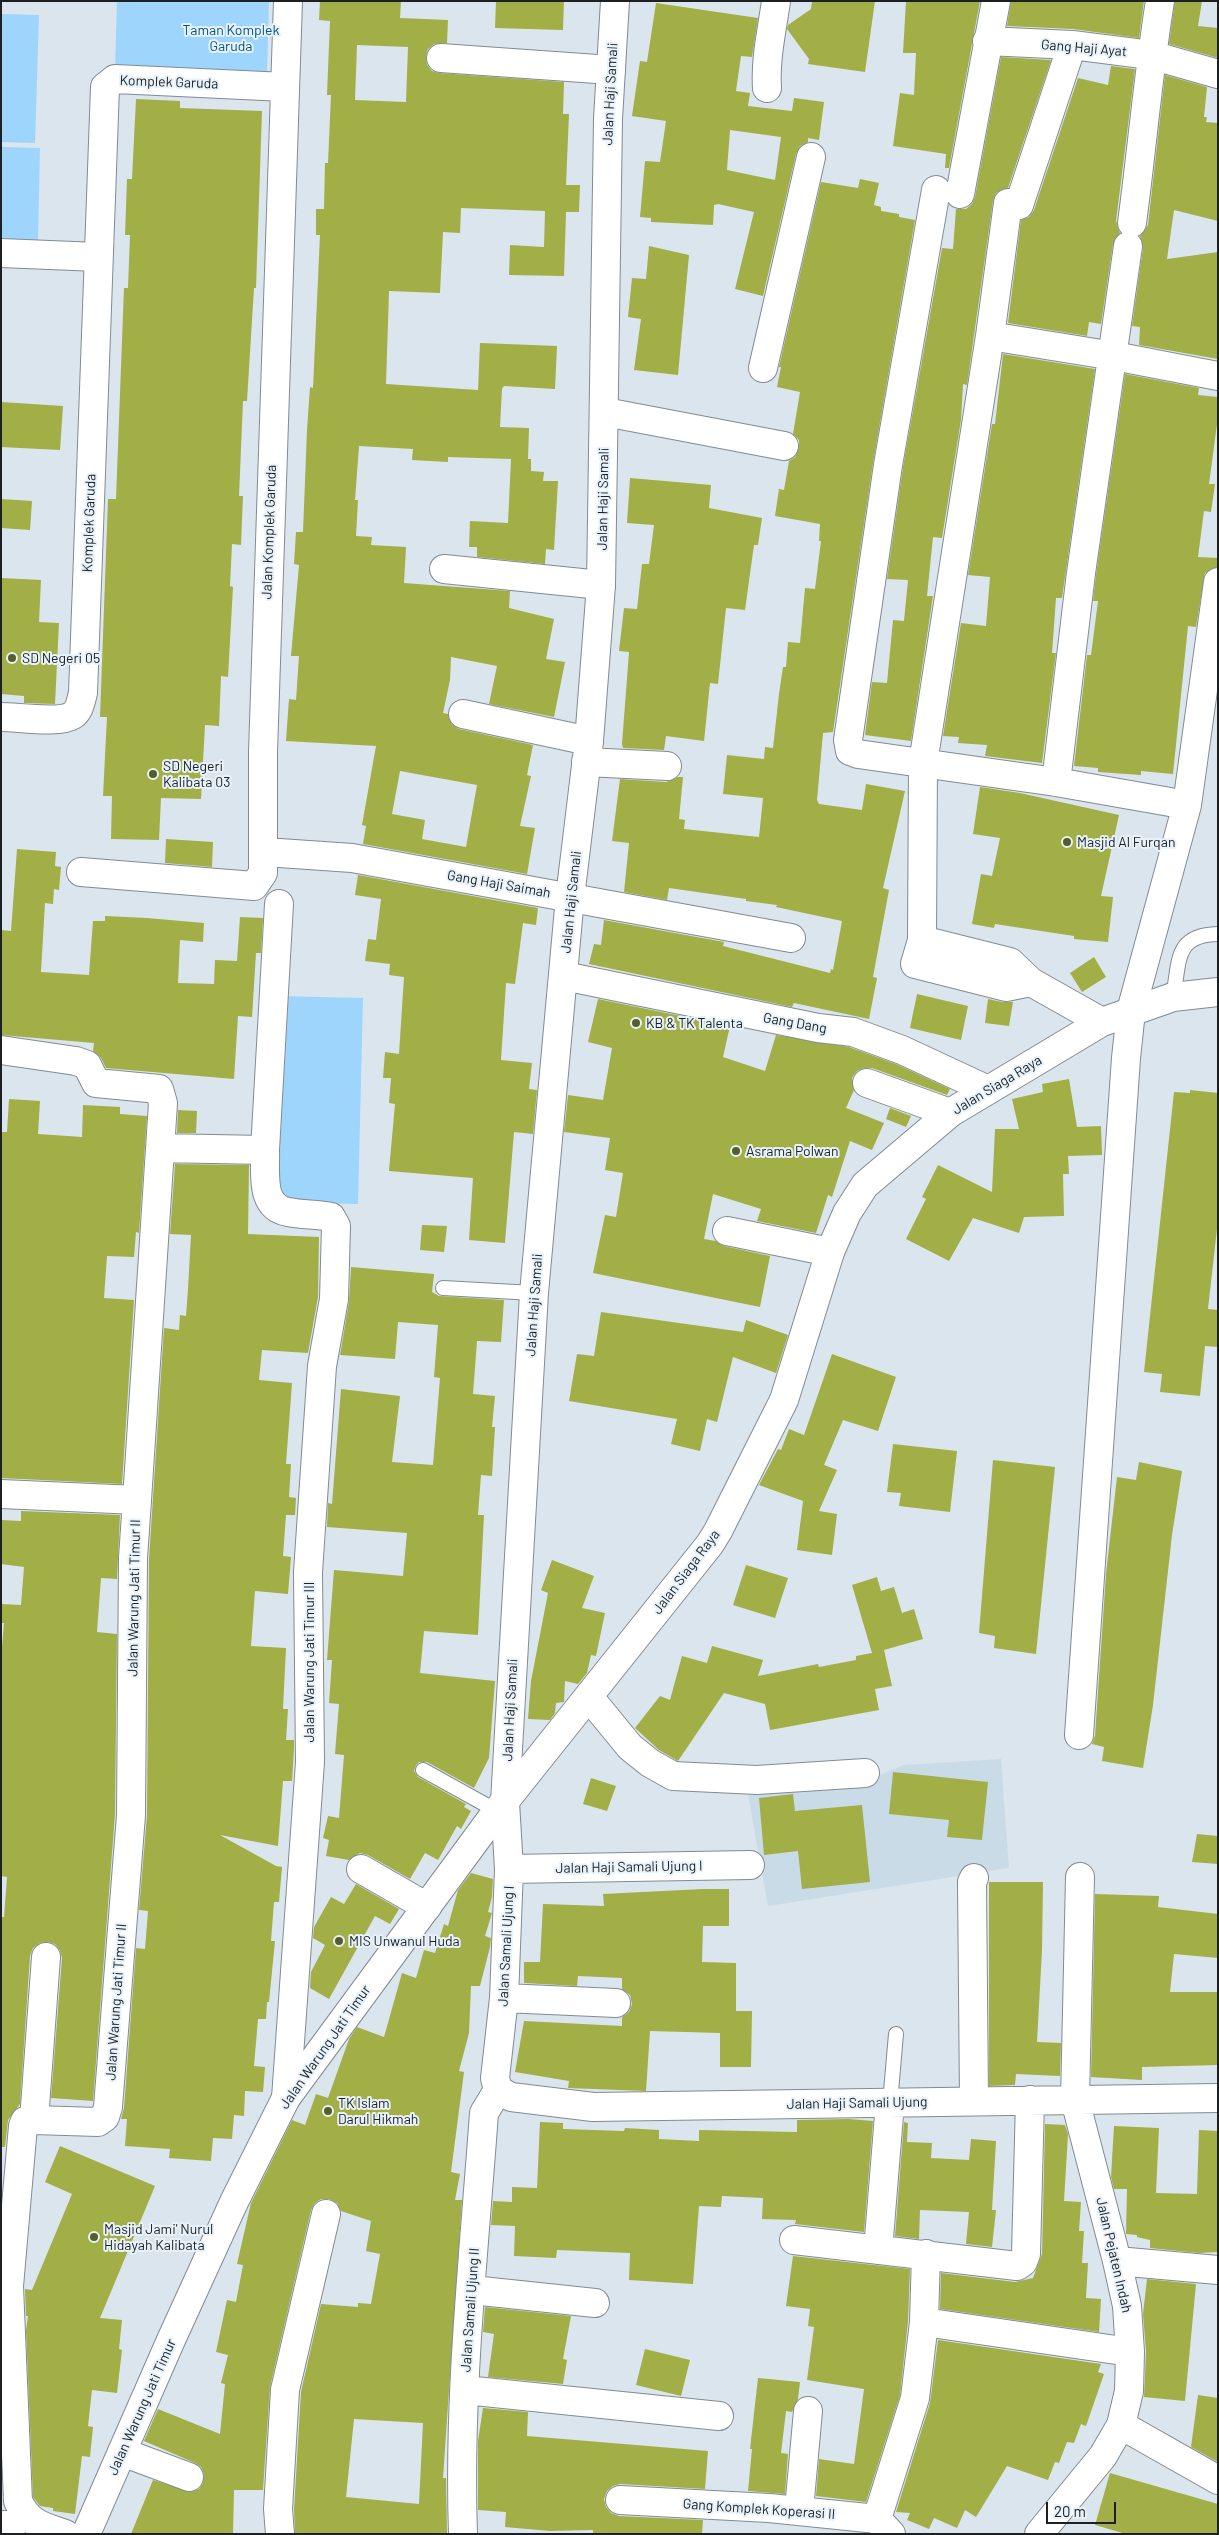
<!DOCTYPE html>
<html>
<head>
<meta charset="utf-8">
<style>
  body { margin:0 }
  #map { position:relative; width:1219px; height:2535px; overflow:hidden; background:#dbe5ed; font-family:Barlow,sans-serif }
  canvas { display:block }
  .frame { position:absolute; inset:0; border:2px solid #1c2023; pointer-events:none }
  .scale { position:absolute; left:1046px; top:2502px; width:70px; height:22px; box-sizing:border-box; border:2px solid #1c2023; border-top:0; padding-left:6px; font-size:15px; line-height:18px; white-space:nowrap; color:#1c2023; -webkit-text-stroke:4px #e8f2fa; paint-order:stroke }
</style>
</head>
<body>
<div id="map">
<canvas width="1219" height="2535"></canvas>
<div class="frame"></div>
<div class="scale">20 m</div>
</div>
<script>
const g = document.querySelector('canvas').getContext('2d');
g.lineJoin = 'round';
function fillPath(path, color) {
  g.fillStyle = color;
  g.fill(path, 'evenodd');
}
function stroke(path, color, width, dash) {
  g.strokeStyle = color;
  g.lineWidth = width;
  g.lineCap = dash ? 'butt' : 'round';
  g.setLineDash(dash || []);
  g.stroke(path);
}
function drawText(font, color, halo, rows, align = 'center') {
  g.font = font + ' Barlow,sans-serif';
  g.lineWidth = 4;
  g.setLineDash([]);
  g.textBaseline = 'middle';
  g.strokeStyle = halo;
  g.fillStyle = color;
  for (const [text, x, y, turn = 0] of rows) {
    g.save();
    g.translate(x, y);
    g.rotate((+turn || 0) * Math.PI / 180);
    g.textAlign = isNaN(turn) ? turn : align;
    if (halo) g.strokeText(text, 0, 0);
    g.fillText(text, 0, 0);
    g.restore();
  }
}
const built = new Path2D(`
  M1001,1759l8,109 -241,38 -21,-117 118,-8 39,-16z`);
const green = new Path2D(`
  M117,1h152l-2,75 -152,-6z
  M1,14l38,1 -4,128 -34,-1z
  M1,147l39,1 -2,93 -37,-1z
  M275,996l88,2 -5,206 -88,-2z`);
const building = new Path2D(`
  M320,1h81l-1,17 48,2 -1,23 -13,1 -6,5 -2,7 1,9 5,6 7,2 125,9 -1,32h6l-3,71h14l-1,27h-13l-2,64 -55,-1 1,-30 34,2 1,-36 -84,-3 -1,25 -17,-1 -3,61 -51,-2 -3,93 92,6 2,-47 77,3 -2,43 -51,-3 -2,3 -2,38 29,1 -1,31h3v12l13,1 -1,9h15l-4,69 -8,-1 -1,15 -68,-7v-10h-8l1,-26 38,2 3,-64 -63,-2v5l-36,-2 1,-11 -54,-3 -4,54h3l-2,36 16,1 -1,8 35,2 -2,36 106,8 -1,17 45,11 -8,40 19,3 -11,55 -65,-13 8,-38 -46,-9 -1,23 -7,33 5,1 4,11 7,4 74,16 -6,30 4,1 -11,50 15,2 -8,46 -164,-30 3,-18 -4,-1 14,-79 -90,-5 3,-42 7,1 3,-44h-8l8,-91 -5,-1 2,-32h7l4,-102 3,-43 3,1 7,-153h-4v-26h8l1,-46h3l3,-68h-4l3,-74 -11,-1zM357,45l51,2 -2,55 -51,-2zM400,771l77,14 -11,62 -44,-8 3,-19 -33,-6z
  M496,1h68l-1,29 -68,-2z
  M812,1h63l-10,71 -57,-8 1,-5 -22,-30 1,-4 23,-16z
  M906,1h74l-31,167h-4l1,-14 -53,-8 7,-53 14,2 2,-42h-13z
  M1011,1h133l-5,37 -66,-9 -66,-3z
  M1175,1h27l-4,25 20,2v30l-49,-14z
  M656,3l102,15 -6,39 -11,-1 -5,35 14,2 -2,13 44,5 2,-13 30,4 -5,38 -11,-2v4l-8,4 -4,8 -33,142 -28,-7 19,-77 -36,-8 -4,1 -1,20 -62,-3v-4l-11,-1 5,-56 15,1 6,-41 -34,-5 8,-55 7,1zM730,130l51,7 -6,43 -48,-10z
  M1001,57l50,3 -43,128 -12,5 -3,8 -26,184 -4,-1 -2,36 -19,118 -9,-1 -6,59h6l-22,145 -46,-6 7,-53 15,1 6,-63 11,1 4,-41 -21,-1 16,-112 39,-219 11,1 3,-40h10l6,-5 3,-7z
  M1111,66l24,3 -19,152 4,12 -7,11 -12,80 -12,-2 -2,14 -79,-13 13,-103 8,-3 5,-7 44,-132 30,7z
  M1165,75l42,12 -3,30h3l-1,5 12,1v98l-44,-11 -7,49 51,-7v107l-79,-14 1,-18 -8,-1 11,-78 -3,-12 8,-11z
  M136,99l44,2v7l82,3 -6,177h-2l-7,113h-4l-4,95h4l-2,49 -9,-1 -2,42 3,1 -5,90 -7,-1 -2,50 -14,-1 -4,74 -40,-1 -2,42 -48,-1 1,-43h-9l4,-79h-7l8,-218h8l8,-211h4l2,-53h-5l2,-56h5z
  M860,179l19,4 -5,22 7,2v4l18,3v3l16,3 -42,243 -40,269 -10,1 -6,67 2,4 43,6 4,-26 39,7 -22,97 6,2 -16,87 4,1 -8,41 -75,-16 -2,4 -203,-43 5,-20 7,1 3,-25 120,22 -1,4 107,27 1,-4 2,1 9,-49 -66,-14 1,-2 -31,-4v-2l-77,-11 -2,12 -43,-8 5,-49 -17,-2 8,-62 46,3 12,-5h5l-4,42 6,1 -1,9 75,8 4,-39 -40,-4 4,-39 37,4 1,-12 8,1 6,-54 4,-27h3l2,-25 12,1 5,-55 10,1 6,-48h-2l1,-17 -45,-8 4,-27 5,1 5,-29 6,-4 4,-9v-8l-6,-6 7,-42 -23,-5 4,-20h-2l42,-185 37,6z
  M649,246l40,9 -11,120 -44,-5 7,-51 -13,-2 4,-39 14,1z
  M1003,354l92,15 -33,229h-6l-4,55h4l-14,110 -57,-7 2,-11 -29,-2 1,-6 -16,-1 18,-113 25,3 4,-49 -22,-2 24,-151h3z
  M1125,374l74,14 -1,7 20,2v20l-9,67h6l-4,28 -7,-1 -6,46 20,1v9l-13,6 -9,54 -8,-1 -15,148 -32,-3v4l-43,-3v-4l-24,-2 13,-111h4l7,-54h-5l3,-26z
  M1,402l62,4 -3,44 -59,-3z
  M630,478l81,7 -2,23 53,10 -4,27h-4l-9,65 -19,-2 -8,76 -8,-1 -6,58 -38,-5 -2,14 -41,-2 -1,-4 7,-92 -10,-1 5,-43 13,1 5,-45h7l5,-39 -27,-2z
  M1,499l31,2 -2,29 -29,-2z
  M1,578l40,2 -2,42 20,1 -4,81 -31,-1v-7l-23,-2z
  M980,787l40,6 99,22 -18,81 12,1 -5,45 -34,-3v-3l-79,-12 -1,4 -22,-4 9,-50 11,2 8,-38 -27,-4z
  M166,839l47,3 -1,25 -47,-4z
  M17,849l39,3 -1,14 6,1 -2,23 -5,-1 -1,15 -8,-1 -4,69 48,3 4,-54h12v-5l42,2 57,5 -1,19 -23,-2 -2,43 36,1 1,-24 22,1 3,-44 23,1 -2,35h-5l-4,64 -14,-1 -4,63 -128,-11 -5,-10 -8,-7 1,-8 -93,-8v-105l10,1z
  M358,875l180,33 -2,17 -13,-2 -8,61 -9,-1 -5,77 31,3 -3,26 8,1 -4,44 -19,-2 -9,111 -36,-3 4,-62 -84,-7 6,-67 -6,-1 2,-25h-8l2,-26 14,2 5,-77 -15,-2 1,-11 -25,-3 3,-22 8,1 5,-41 -26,-4z
  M1094,957l12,20 -24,15 -12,-19z
  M917,994l51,12 -7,34 -51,-12z
  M598,999l132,27 -7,31 42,14 11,-36 73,12 47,17 54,25 -3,6 -75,-27h-8l-7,3 -5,7 2,12 -8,18 38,15 -12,27 -22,-9 -18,56 -4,-2 -12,38 -59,-12 4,-12 -48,-15 -9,45 12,2 8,5 46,10 -10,51 -167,-34 12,-58 11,2 7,-44 -18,-3 5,-32 -46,-6 4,-37 35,5 9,-52 -24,-6z
  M988,999l14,3h11l-4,24 -24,-3z
  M1069,1079l8,48 24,-1 1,29 -34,1 1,18h-6l1,42 -40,1 -5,16 -46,-15 -24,43 -43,-22 20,-40 -4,-2 16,-32 54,27 3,-63h24l-7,-30 31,-7 -1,-8z
  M1190,1090l28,3v127l-10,89 10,1v37l-13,-1 -5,50 -40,-4 2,-18 -18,-2 30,-280 16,1z
  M9,1099l31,2 -2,33 44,3 1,-32 37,2v7l27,2 -8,117 -3,-1 -2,25 -27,-1 -3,42 30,2 -12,184 -121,-6v-346h6z
  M890,1108l21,8 -5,11 -20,-8z
  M178,1110l19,1 -1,22h-19z
  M175,1164l74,1 -1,69 71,3 -1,60 -10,56 -46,-3 -3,30 33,3 -6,81h5l-2,33 7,1 -1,17h-9l-3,41 8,1 -3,37 -33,-3 -4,55 35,2 -3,61h5l-2,31h8v9l-2,32h-9l-5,65 -58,-11 56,31 6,1 -3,35h-5l-3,39h4l-6,61h-2l-1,17h-8l-4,47 11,1 -2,25 -18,-1 -1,25 -10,-1 -2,24 -19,-1 -2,23 -42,-3 1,-9 -45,-3 2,-27h-6l3,-11 12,-160 9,1 3,-38 -9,-1 8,-95 2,-256 15,-231 15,2 1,-15 6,1 2,-27 3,-54 -21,-1z
  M422,1225l25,1 -3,26 -24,-2z
  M351,1267l83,7 -2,18 7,4 65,4 -3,42 -24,-1 -4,53 22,2 -3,31h3l-3,49 -11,-1 -3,40h6l-6,120 -54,-4 -4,42 75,8 -6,77 -15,30 -47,-26h-8l-3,3 -2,6 4,6 48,27 -2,3 7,4 -10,18 -4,-3 -19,34 -13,-7 -15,26 -42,-24 -8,-2 -11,7 -23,-4 3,-16 -6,-2 5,-22 11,2 5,-63 -9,-1 4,-50 -10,-1 3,-43h-5l7,-90 69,6 4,-43 -80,-6 1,-24 4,1 9,-115 59,7 -8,66 41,3 7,-87 -6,-1 4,-52 -40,-3 -3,37 -55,-4 9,-53z
  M601,1312l142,20 3,-12 42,15 -12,38 -43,-16 -16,65 -10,-3 -7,32 -29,-7 6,-25 -108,-18 8,-47 17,2z
  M832,1354l64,23 -18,54 -35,-11 -19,45 13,5 -18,41 18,3 -5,41 -35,-5 6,-49 -44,-16 19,-36 3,1 8,-21 15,6z
  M893,1444l64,7 -7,61 -51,-6 2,-13 -14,-1z
  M993,1460l62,7 -19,187 -42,-6 1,-12 -16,-3z
  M1139,1462l43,9 -10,64 -19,170 -10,63 -41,-7 2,-14 -12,-3 3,-8 11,-162 11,-97 19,3z
  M21,1511l99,4 -3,64 -16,-1 -4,54 20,2 -2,180 -22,287 -42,-3 11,-140 -2,-7 -5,-7 -7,-2 -8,1 -7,5 -3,8 -10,148 -12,16 -3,27h-4v-230h3l3,-40 -6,-1v-217l3,-36h-3v-19l20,1 3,-38 -23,-3v-44l20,1z
  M552,1560l42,16 -12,32 23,5 -9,43 -5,-1 -4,18 -9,11 -13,-3 -1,21 -8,1 -1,10 -5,7 -22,-1 3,-38 17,-88 -7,-3z
  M746,1565l42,13 -13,40 -42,-13z
  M877,1577l4,14 13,-4 8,26 12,-4 9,30 -39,11 8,36 -17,3 4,21 -109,20 -5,-26 -41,-11 -46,68 -19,-11 -24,-22 25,-32 10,4 12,-44 25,7 5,-17 51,14 -5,16 60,-12 1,3 37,-7v-4l16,-3 -20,-68z
  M893,1772l95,10 -6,58 -35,-3 2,-17 -60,-6z
  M591,1778l25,8 -9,25 -24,-7z
  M793,1794l2,17 67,-6 8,77 -68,7 -4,-38 -34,4 -5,-57z
  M1197,1834l21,2v28l-26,-2z
  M471,1873l22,6 -1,18 -4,15 4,1 -7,23 6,2 -1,9 -10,39h-9l-2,47 -10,38 5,1 -13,100 9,2 -5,26h7l-19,278h3l1,56h-152l-1,-25 7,-117 20,-88 37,3v-4l13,1 9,-50 -14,-3 5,-30 -30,-10 -4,-8 -8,-4h-8l-6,4 -4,7 -41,177 -7,103h-29l-1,44h-102l22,-54 38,12 8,-3 4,-6 1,-9 -3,-7 -6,-4 -51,-22 14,-32 62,25 5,-50 -4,-1 7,-28 -12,-3 11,-52 9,2 7,-37 -6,-1 14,-61 41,-83 13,5 11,-31 12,4 21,-59 8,-12 27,10 18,-64 14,5 8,-28 11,3 9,-29 4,2 10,-36zM354,2419l69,4 -4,81 -73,-7z
  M989,1882h54l-1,68 -5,92 24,1 -1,33 -44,-2 -1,11 -26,1z
  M356,1884l43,25 -9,15 -15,-8 -46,83 -19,-11 1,-16 14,-27 -12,-7 1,-11 17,-30 13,7z
  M703,1889h26v37h-26l-1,36 34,1v48h16l-1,56h-31v-34l-70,-2 -4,60 -78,-3 1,-7 -54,-9 9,-51 98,5v-9l7,-5 3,-8 -2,-9 -8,-6v-11l-44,-2 -1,10 -53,-3v-21h16l3,-58 61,2 -1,-12z
  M1095,1894l64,2 -1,11 60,7v44l-44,-4 -4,38h48v73l-76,2v13l-51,-3z
  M849,2119l24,2 -9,111 -69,-8 1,-4 -34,-1 1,-21 -41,-2 -1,11 -22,-1 -6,78 -64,-4 1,-27 -73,-3 -1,8 -42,-2 1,-30 -24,-1 2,-24 19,1v-15l25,1 3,-66 23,1v6l61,2 1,-3 34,2v9l40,2v-11l98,2v-12z
  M904,2122l4,1 -1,19 25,1 -1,15 38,2 2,-21 25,2 -4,69h4l-4,37 -26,-3 3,-32 -49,-2 -1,29 -24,-3z
  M1045,2124l20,1 3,9 -4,67 17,1 -2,29h5l-2,32h6l-2,35 15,1 -2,33 -159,-23 1,-36 74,9 18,-4 9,-24z
  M1114,2126l45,2 -3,65 41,1 2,-64 19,1v121l-19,1 -49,-5v-8l-13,-3v-2l-11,-1 1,-45h-13l-3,-12z
  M60,2146l95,40 -55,132 22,2 -3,29 3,1 -5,43 -25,-3 -4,36 5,1 -3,30 -8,-1 -7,58 -22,-3v-3l-13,-2 -7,-9 -7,-167 2,-14h-2l-1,-27 7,1 40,-96 -27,-12z
  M793,2256l117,13 -2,52 -8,74 -34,107 -50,-6 3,-37 35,5 10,-75 -57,-9 7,-53 -6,-1 2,-17 -24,-3z
  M1147,2279l49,5 -11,117 -41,-4 2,-45 -3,-38z
  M485,2307l86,9 -8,43 4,1 -4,24 -75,-7 6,-43 -11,-2z
  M938,2340l163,24 -3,8 6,2 -18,52 -5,-2 -7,19 -7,-1 -8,21 -4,-1 -7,18 -41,-14 -31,51 -11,-7 -8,18 -23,-10 -5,11 -22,-9 3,-7 -14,-1 34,-109z
  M645,2349l45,11 -9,36 -45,-11z
  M758,2378l42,4 -2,17 -6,13 -6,-1 -5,42 7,1 -3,40 -37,-3 4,-42h-2z
  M1198,2395l20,3v64l-27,-15z
  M483,2408l45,4 -1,24 181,15 -3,38 -85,-5 -7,2 -6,5 -3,8 2,8 5,6 8,3 84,4 -1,14h-109v-4l-43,1 -45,-4 1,-15 -28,-2v-69z
  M1110,2473l108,31v30h-92l-31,-9z`);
const service = new Path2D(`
  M1173,997c7,-36 1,-62 45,-63
  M443,1288l91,5
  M423,1770l74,41
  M890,2103l6,-69`);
const minor = new Path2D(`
  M987,41l85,4 79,10 67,19
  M441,58l170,12
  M767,88c-2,-29 5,-58 9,-87
  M936,190l-48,275 -40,275 2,11 8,3 198,28 131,23
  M960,194l36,-193
  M1008,203l-18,133 -67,427 -1,177 -7,24 91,23 25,-5
  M1019,205l53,-160
  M1132,223c10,-74 16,-148 28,-222
  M1,253l97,4
  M990,336l124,20 104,20
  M763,368l48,-211
  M605,412l179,34
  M444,569l157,16
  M463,714l126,27
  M1,717c17,0 59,7 72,-2 7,-5 8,-15 10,-22l22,-606 10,-8 170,8
  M586,762l81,4
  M1056,782l25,-209 47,-327
  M265,852l87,6 439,80
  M81,872l173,14 9,-13v-121l25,-751
  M279,904l-14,246c1,22 -6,57 23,62 14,3 29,2 43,5l5,9 -2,73 -12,67 -14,206 2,190 -24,336
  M922,940l88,22 21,20 71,40
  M564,976l254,52 35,4 49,18 86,40
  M1,1050l75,11 11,4 9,18 63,6 4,14 -26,397
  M867,1083l83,30
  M160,1148l105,2
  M727,1231l103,21
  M1,1494l136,6 -4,58 -2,257 -23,292 -3,10 -7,5 -64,-2 -9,1 -2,5 -14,160 9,215c11,23 24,25 47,33
  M589,1697l41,50 20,16 23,13 84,4 108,-7
  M1079,1735l47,-677 5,-47 56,-206 31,-223
  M361,1869l66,38
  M509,1869l241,-4
  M974,1878l-2,4 2,219
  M504,1998l112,5
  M498,2090l13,7 82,10 625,-9
  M498,2090l-3,-12 9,-80 5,-129 -4,-67
  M34,2120l12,-163
  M794,2240l223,26 6,-4 3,-8 4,-154
  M878,2250l12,-147
  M1117,2261l101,9
  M472,2290l123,13
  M924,2322l206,30
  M465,2390l254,26
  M1121,2425l97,55
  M122,2452l67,25
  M620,2500l149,8 108,11 14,15
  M799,2510l9,-99
  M877,2519l38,-121 9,-76 2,-68
  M1,2525h11l12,-10
  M280,2534l-2,-25 7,-119 41,-176
  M463,2534c-5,-140 11,-281 21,-421l14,-23
  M1039,2534l64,-78 18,-31 8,-34 1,-39 -3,-46 -10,-45 -42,-161 5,-223`);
const tertiary = new Path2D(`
  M505,1802l29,-509 36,-396 19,-156 12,-156 7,-466 7,-118`);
const secondary = new Path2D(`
  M86,2534l85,-194 63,-138 52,-104 211,-287 213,-267 8,-13 66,-131 46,-148 17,-39 18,-28 85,-72 152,-91 71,-25 45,-5`);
const markers = [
  [12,658,5,"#565c2a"],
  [153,774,5,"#565c2a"],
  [1067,842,5,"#565c2a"],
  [636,1023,5,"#565c2a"],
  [736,1151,5,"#565c2a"],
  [339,1941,5,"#565c2a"],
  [328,2111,5,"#565c2a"],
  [94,2237,5,"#565c2a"]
];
const parkNames = [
  ["Taman Komplek",231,30],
  ["Garuda",231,46]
];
const streetNames = [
  ["Gang Haji Ayat",1084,48,5],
  ["Komplek Garuda",169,82,2],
  ["Jalan Haji Samali",610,94,-87],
  ["Jalan Haji Samali",603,499,-89],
  ["Komplek Garuda",89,523,-88],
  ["Jalan Komplek Garuda",269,532,-88],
  ["Gang Haji Saimah",499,884,10],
  ["Jalan Haji Samali",571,902,-84],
  ["Gang Dang",795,1023,10],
  ["Jalan Siaga Raya",997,1085,-31],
  ["Jalan Haji Samali",534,1305,-86],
  ["Jalan Siaga Raya",686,1572,-53],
  ["Jalan Warung Jati Timur II",134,1598,-89],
  ["Jalan Warung Jati Timur III",309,1662,-90],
  ["Jalan Haji Samali",510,1710,-87],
  ["Jalan Haji Samali Ujung I",629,1867,-1],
  ["Jalan Samali Ujung I",506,1946,-87],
  ["Jalan Warung Jati Timur II",116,2002,-86],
  ["Jalan Warung Jati Timur",325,2047,-55],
  ["Jalan Haji Samali Ujung",857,2103,-1],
  ["Jalan Pejaten Indah",1114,2255,77],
  ["Jalan Samali Ujung II",470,2310,-86],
  ["Jalan Warung Jati Timur",142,2407,-66],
  ["Gang Komplek Koperasi II",759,2509,4]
];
const poiNames = [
  ["SD Negeri 05",22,658],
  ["SD Negeri",163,766],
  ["Kalibata 03",163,782],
  ["Masjid Al Furqan",1077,842],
  ["KB & TK Talenta",646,1023],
  ["Asrama Polwan",746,1151],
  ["MIS Unwanul Huda",349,1941],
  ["TK Islam",338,2103],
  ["Darul Hikmah",338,2119],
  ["Masjid Jami' Nurul",104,2229],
  ["Hidayah Kalibata",104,2245]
];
fillPath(built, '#cadbe8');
fillPath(green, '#9dd5fc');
fillPath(building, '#a2ae46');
stroke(service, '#828b92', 16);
stroke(minor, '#828b92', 30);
stroke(tertiary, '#828b92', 30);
stroke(secondary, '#828b92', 30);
stroke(service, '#fff', 14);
stroke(minor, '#fff', 28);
stroke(tertiary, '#fff', 28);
stroke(secondary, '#fff', 28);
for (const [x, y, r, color] of markers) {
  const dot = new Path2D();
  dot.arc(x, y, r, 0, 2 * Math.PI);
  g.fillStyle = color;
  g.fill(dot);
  stroke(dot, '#e8f2fa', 2);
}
drawText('14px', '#00557c', '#e8f2fa', parkNames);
drawText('14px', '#1c2023', '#e8f2fa', streetNames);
drawText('14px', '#1c2023', '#e8f2fa', poiNames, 'left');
</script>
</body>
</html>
